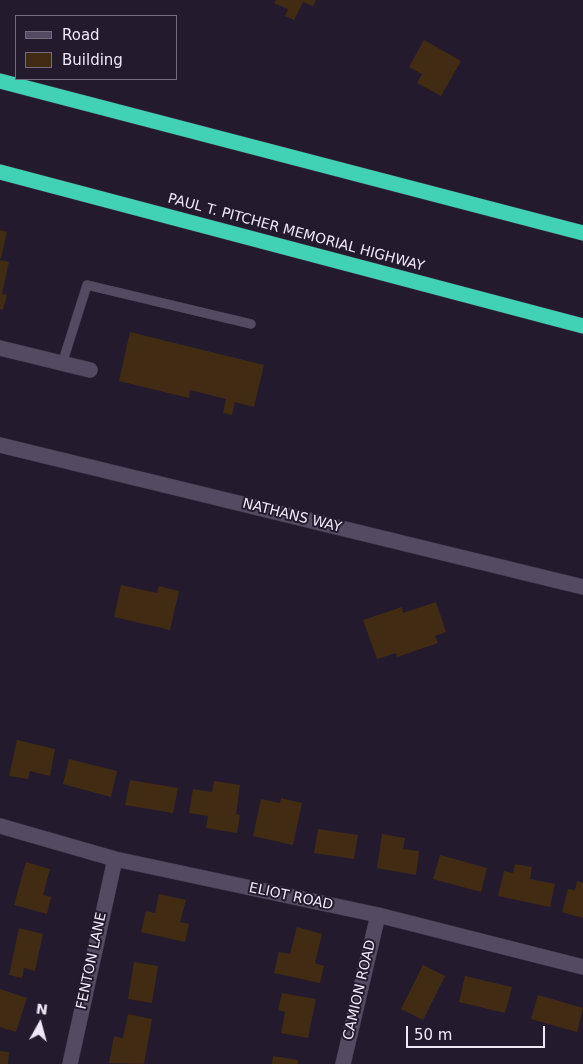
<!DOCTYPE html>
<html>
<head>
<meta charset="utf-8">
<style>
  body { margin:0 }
  #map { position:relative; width:583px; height:1064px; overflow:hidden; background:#231a2e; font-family:"DejaVu Sans",sans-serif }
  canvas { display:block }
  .legend { position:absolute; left:15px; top:15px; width:162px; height:65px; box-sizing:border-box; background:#231a2e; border:1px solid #746c7e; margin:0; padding:6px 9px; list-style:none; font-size:15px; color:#eee8f7 }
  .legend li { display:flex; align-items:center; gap:10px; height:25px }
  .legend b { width:25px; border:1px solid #746c7e }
  .north { position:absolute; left:15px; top:999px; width:50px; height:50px; -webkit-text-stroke:4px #231a2e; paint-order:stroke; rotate:7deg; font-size:14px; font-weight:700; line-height:20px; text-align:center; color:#eee8f7 }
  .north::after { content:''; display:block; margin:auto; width:18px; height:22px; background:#eee8f7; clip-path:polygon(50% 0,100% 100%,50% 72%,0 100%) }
  .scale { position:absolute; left:406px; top:1026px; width:139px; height:22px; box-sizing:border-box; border:2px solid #eee8f7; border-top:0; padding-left:6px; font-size:15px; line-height:18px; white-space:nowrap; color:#eee8f7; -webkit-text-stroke:4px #231a2e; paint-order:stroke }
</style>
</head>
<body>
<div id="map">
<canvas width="583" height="1064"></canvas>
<ul class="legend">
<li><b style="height:6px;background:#544a61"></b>Road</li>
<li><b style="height:14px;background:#412c13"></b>Building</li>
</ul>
<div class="north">N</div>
<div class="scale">50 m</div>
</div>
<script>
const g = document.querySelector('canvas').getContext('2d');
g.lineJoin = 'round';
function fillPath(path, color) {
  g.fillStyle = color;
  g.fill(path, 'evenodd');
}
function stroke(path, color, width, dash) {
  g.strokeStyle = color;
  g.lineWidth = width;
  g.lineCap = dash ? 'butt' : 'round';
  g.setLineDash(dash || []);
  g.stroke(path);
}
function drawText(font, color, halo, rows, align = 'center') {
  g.font = font + ' "DejaVu Sans",sans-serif';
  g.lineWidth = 4;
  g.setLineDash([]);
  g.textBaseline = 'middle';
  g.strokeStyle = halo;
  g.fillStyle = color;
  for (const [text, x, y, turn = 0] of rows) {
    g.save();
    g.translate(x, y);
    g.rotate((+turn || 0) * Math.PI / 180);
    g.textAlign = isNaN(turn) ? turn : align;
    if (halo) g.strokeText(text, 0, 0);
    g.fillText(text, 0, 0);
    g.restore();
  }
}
const building = new Path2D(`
  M276,0h40l-3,6 -10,-4 -9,18 -9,-4 3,-7 -14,-6z
  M424,40l37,21 -20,35 -24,-13 5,-9 -13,-7z
  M0,230l7,2 -6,26h-1z
  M0,260l9,2 -7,32 5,1 -4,15 -3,-1z
  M130,332l134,33 -10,42 -19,-5 -3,13 -9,-2 3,-14 -36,-9 -1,8 -70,-17z
  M121,585l36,8 2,-7 20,5 -9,39 -56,-13z
  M436,602l10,30 -11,4 3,7 -41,14 -1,-4 -19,6 -14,-39 39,-13 1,6z
  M17,740l38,9 -5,27 -20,-5 -2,8 -19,-3z
  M69,759l48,12 -6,26 -48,-13z
  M130,780l48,8 -5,25 -48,-8z
  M214,781l26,4 -4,29 4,1 -3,18 -31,-5 2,-12 -19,-3 4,-24 19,3z
  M281,798l21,5 -9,42 -40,-9 8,-37 19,4z
  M318,829l40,6 -4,24 -40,-6z
  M382,834l23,4 -2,11 16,2 -3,24 -39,-7z
  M440,855l47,13 -6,24 -48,-13z
  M26,862l24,7 -7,26 8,2 -4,17 -33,-9z
  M515,864l17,3 -2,12 25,5 -5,23 -52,-11 6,-25 9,2z
  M577,881l6,2v35l-21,-6 6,-23 7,1z
  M159,894l27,6 -6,22 9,2 -4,18 -44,-10 5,-21 9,2z
  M297,927l25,7 -7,29 9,3 -4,17 -46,-10 5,-21 11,2z
  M19,928l24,6 -8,37 -11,-3 -2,10 -13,-3z
  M134,962l24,4 -6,37 -24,-4z
  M423,965l22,11 -22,44 -22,-11z
  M465,976l47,11 -7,26 -46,-11z
  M0,989l27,9 -11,34 -16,-5z
  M282,993l34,6 -8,39 -27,-5 4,-21 -7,-2z
  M538,995l45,13 -6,24 -46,-13z
  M128,1014l24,5 -8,45 -35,-1 5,-27 9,2z
  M0,1051l9,1 -1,12h-8z
  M273,1056l25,4v4h-26z`);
const lane = new Path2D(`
  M62,364l25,-79 164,39`);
const street = new Path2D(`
  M0,348l90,22
  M0,445l583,142
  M0,826l115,33 263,56 205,52
  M70,1064l45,-205
  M343,1064l35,-149`);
const highway = new Path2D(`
  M0,81l583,152
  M0,172l583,154`);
const streetNames = [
  ["PAUL T. PITCHER MEMORIAL HIGHWAY",296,233,15],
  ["NATHANS WAY",292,516,14],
  ["ELIOT ROAD",291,897,12],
  ["FENTON LANE",92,961,-78],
  ["CAMION ROAD",360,990,-77]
];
fillPath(building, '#412c13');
stroke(lane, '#3e3748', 10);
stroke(street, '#3e3748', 16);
stroke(highway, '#3e3748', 16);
stroke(lane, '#544a61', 9);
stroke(street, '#544a61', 15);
stroke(highway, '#41d1b4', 15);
drawText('14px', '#eee8f7', '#231a2e', streetNames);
</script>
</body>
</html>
